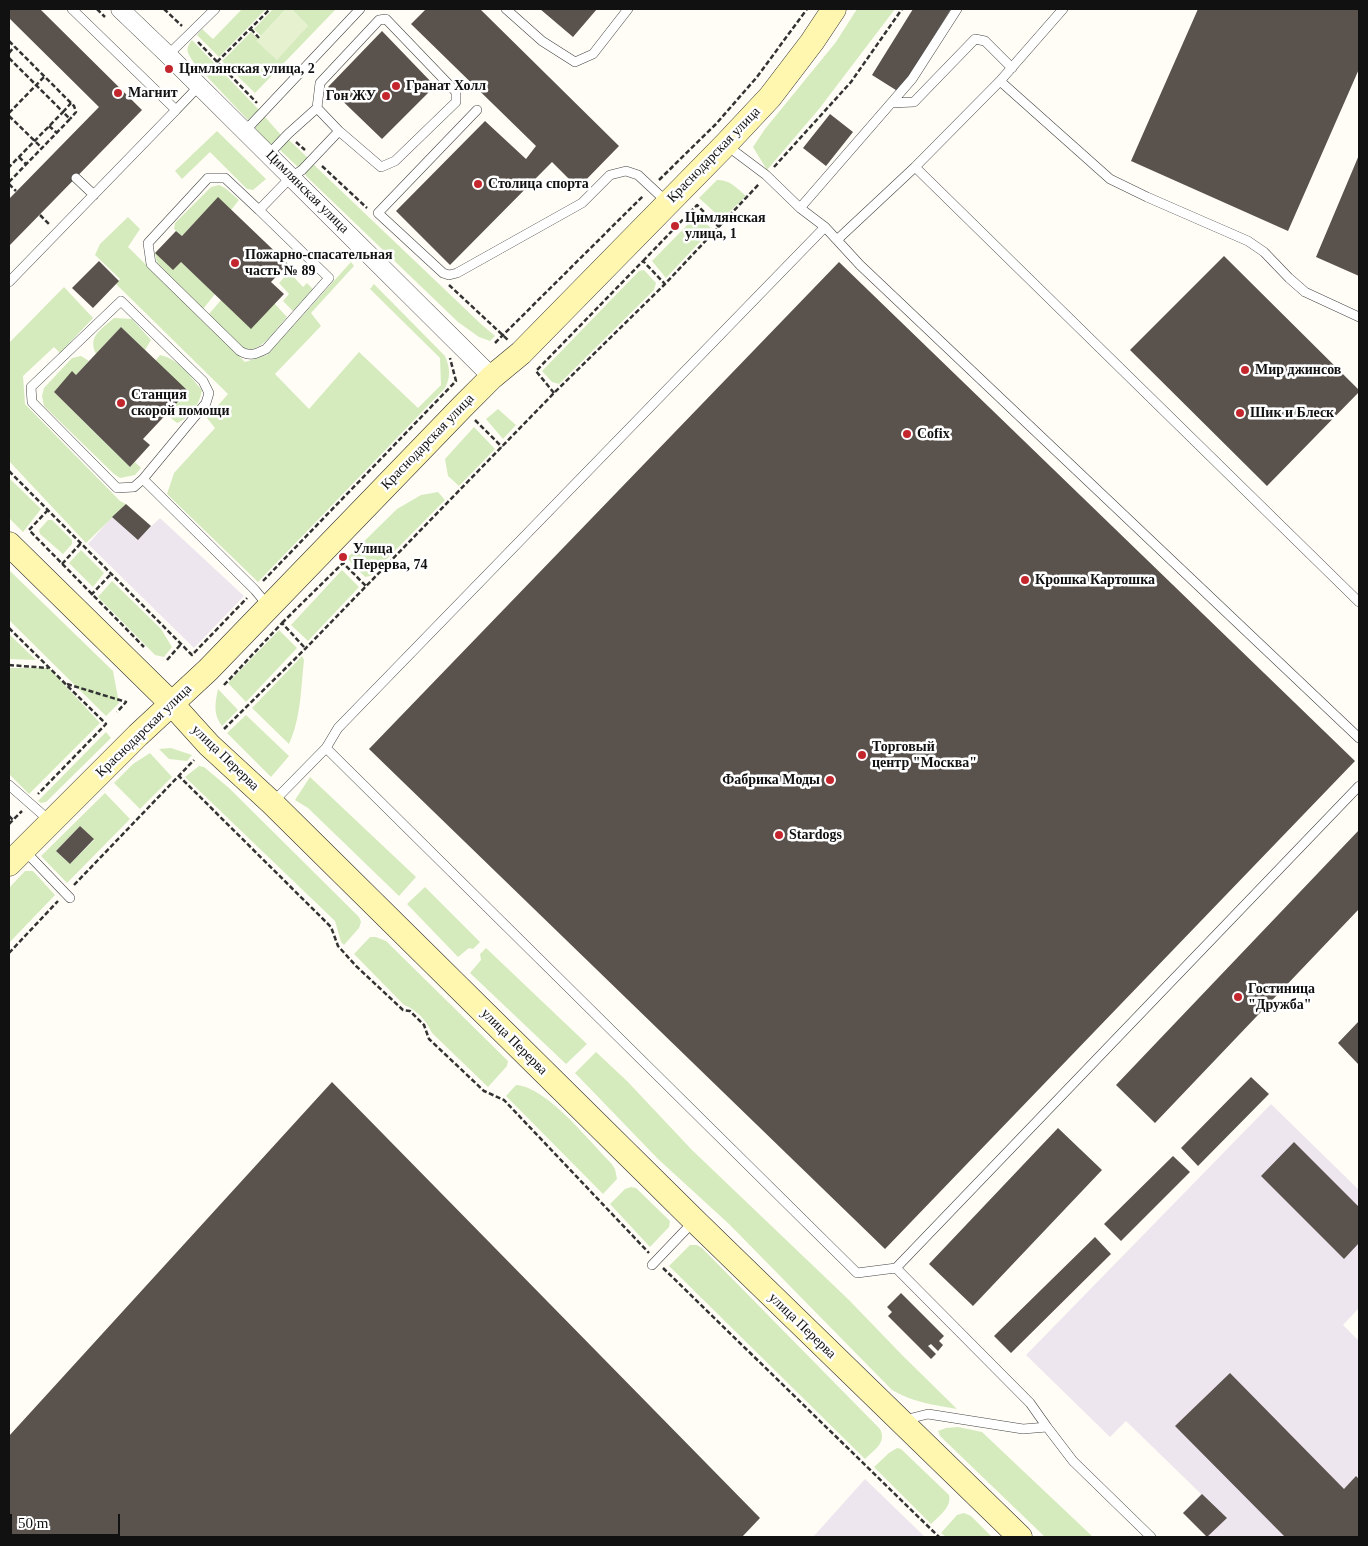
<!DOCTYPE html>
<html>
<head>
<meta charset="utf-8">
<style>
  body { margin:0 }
  #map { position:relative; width:1368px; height:1546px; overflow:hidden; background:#fffdf5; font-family:"Times New Roman",serif }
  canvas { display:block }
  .frame { position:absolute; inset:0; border:10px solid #111; pointer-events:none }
  .scale { position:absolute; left:10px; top:1514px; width:110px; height:22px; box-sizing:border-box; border:2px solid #111; border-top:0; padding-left:6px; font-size:15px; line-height:18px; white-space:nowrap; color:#111; -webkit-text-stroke:4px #fff; paint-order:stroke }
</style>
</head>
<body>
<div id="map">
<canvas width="1368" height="1546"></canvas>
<div class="frame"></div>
<div class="scale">50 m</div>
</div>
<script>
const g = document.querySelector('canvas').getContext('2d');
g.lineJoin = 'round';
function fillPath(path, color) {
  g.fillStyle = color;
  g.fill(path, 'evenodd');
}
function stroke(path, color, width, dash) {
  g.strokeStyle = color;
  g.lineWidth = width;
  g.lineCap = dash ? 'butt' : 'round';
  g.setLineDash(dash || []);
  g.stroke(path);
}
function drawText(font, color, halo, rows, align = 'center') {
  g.font = font + ' "Times New Roman",serif';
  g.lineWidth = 5;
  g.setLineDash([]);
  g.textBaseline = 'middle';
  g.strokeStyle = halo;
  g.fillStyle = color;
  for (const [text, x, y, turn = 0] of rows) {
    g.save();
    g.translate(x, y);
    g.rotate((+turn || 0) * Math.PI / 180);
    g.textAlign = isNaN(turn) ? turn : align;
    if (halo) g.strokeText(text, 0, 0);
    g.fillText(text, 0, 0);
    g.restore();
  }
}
const industrial = new Path2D(`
  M112,517l26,22 22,-21 84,78 -50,52 -106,-104z
  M1271,1104l88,86v118l-16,17 16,16v196h-151l-25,-24 18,-19 -75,-73 -16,16 -84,-82z
  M865,1479l60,58h-112z`);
const green = new Path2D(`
  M242,9h24l-47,48 -22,-22 5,-6 11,10z
  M273,9l12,1 -24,26 -7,-7z
  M291,9h45l-81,84 -33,-32 29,-29 7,7 -1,2 51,-15z
  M857,9h38l-76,100 -52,61 -14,-23 12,-18 71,-87z
  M192,40l67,70 -11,10 -54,-57c-6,-10 -10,-13 -2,-23z
  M265,117l16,18 -11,10 -15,-17z
  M217,131l49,48 -13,11 -6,-1 -37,-37 -28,27 -7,-8z
  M289,140l19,18 -9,10 -19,-18z
  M312,163l169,161 14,12 -5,5 -11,-4 -21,-15 -152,-146 -1,-3z
  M717,180c12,-1 20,8 29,16l-24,23 -23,-21z
  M219,185l6,3 14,12 -8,10 -13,-12 -36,38 -8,-7 1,-6 36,-36z
  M697,215l15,14 -46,49 -14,-17z
  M128,217l12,12 -12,18 117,115 22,-7 84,-93 3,4 -43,47 10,13 -46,48 34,35 50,-57 59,56 23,-23 -1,-27 -70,-69 4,-5 71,72c5,12 6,21 0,32l-187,194 -91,-88 7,-21 41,-45 -8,-10 21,-24 -112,-110 4,-5 -25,-24 5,-11z
  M155,253l26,9 34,32 -12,15 -46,-46z
  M644,270l12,13 -2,7 -95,94 -7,-2 -10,-11 97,-100z
  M289,272l14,15 4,-4 6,6 -20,22 -10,-10 6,-7 -10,-11z
  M64,287l29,31 -33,35 -6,-6 -31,29 2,28 95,97 6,3 -40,39 -77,-82v-118z
  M221,300l54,4 12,13c-11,12 -27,39 -45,31l-33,-34z
  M114,318l18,1 19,21 -6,10 -24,-23 -25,27c-9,-18 6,-25 18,-36z
  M160,355c19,4 30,21 42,35 -2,14 -12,28 -25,33l-11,-9 -10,-54z
  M81,356l8,5 -13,14 -4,-3 -18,20 76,75 5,-5 6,6 -6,7 -15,3 -6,-4 -70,-68 -2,-10 2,-8 28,-30z
  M498,409l18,16 -13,14 -17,-20z
  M474,427l21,22 -36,37 -11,-10 -3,-17z
  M9,478l32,31 -18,23 -14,-14z
  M438,492l7,8 -75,76 -5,1 -18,-19 50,-49 24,-14z
  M48,520h4l20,20v4l-9,10 -23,-20 -1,-4z
  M81,550l23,23 -11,14 -24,-24z
  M9,570l104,101 6,32 -13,13 -97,-96z
  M342,570l17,17 -51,54 -17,-16z
  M112,581l49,48 11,18 -8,10 -9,-2 -57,-58z
  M279,630l18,18 -51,54 -18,-19z
  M9,634l27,26 -27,-1z
  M302,656l2,4c-3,27 -3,58 -15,84l-37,-36z
  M9,668h40l51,55 -71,71 -20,-20z
  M218,689l20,21 -16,16c-9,-11 -7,-23 -4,-37z
  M246,715l43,41 -18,21 -44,-44z
  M106,732l5,6 -65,64 -5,1 -3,-2z
  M171,748l21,7 -5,6 -18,-2 -10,-10z
  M150,753l22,24 -32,32 -26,-26 19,-19z
  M199,766l5,1 25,21 130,129 2,5 -2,6 -15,17 -3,-3 -6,-21 -150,-144z
  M310,777l106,100 -17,19 -91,-88 -13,-8z
  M105,793l25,26 -63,64 -26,-27zM80,826l14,14 -24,24 -14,-13z
  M25,871h8l22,24 -46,48v-55z
  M425,887l55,55 -7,7 -4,-1 -11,9 -51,-53z
  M370,937h6l10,4 122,120 -1,5 -19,21 -56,-54c-6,-13 -15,-23 -28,-28l-50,-51z
  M486,948l101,96 -21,20 -96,-91 11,-13 -1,-6z
  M596,1052l31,29 65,69 157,150 53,55 55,54c-23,-4 -45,-7 -65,-19l-163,-166 -71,-65 -83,-86z
  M516,1085c31,2 73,56 95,78l4,6 2,10 -14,15 -97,-98z
  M631,1187l5,1 34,33 -1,6 -19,20 -40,-43 15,-15z
  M690,1245h7l5,3 178,181c7,14 -6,21 -15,30l-196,-193z
  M958,1427l24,5 111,105h-48l-105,-101 -2,-5 8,-3z
  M897,1448l4,1 48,46c3,12 -10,21 -18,29l-57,-57 15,-14z
  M964,1513l7,3 21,21h-46l-5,-4 16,-18z`);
const pitch = new Path2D(`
  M286,9h5l17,17 -31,34 -21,-19z`);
const building = new Path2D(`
  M9,9h31l102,101 -133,136v-47l90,-92 -90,-89z
  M426,9h54l139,137 -41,42 -26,-26 -102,103 -54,-54 89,-90 41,38 10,-13 -125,-122z
  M540,9h57l-24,28z
  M913,9h38l-52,83 -27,-17z
  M1198,9h161v60l-71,162 -157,-70z
  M382,31l53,55 -53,53 -54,-52z
  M830,114l23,18 -27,34 -23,-18z
  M1359,155v121l-43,-19z
  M218,197l70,67 -17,18 13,12 -33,35 -70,-67 -8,8 -18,-17 21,-22 6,5z
  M1224,256l135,134v2l-92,94 -137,-136z
  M99,261l20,20 -26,27 -21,-20z
  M839,262l516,499 -470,488 -516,-500z
  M121,327l67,64 -45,48 7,6 -20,22 -76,-75 18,-21 4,4z
  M126,504l25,22 -13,14 -26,-23z
  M80,826l14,13 -24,25 -14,-13z
  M1359,830v79l-204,214 -39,-38z
  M1359,1021v44l-21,-22z
  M1251,1077l18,17 -71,72 -17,-18z
  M332,1082l428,436 -18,19h-719l-14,-4v-97z
  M1058,1128l44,42 -129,136 -44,-42z
  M1294,1142l65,65v36l-15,16 -83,-83z
  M1173,1156l17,16 -69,69 -17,-17z
  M1095,1237l16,17 -100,99 -17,-17z
  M901,1293l43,43 -5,5 4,4 -5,6 -7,-7 -3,2 8,8 -5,5 -43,-43 4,-4 -5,-5z
  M1230,1373l114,116 12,-13 3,3v58h-74l-110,-111z
  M1202,1494l25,24 -20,19 -24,-24z`);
const path = new Path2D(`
  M97,9l8,8
  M164,9l18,17
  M251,29l8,9
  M9,41l65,65 2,6 -6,7
  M198,42l59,61
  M9,53l5,-6
  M9,58l54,54 -54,55
  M217,62l53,-53
  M9,113l35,-36
  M9,116l33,32
  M49,126l8,7
  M296,142l9,8
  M19,157l7,7
  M322,166l45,42
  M774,167l77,-85 51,-73
  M659,180l57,-56 41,-47 50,-68
  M9,182l61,-63 -7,-7 8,-9
  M9,184l7,7
  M40,215l9,9
  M643,261l54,-56 22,22
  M449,285l59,55
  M495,343l149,-148
  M554,393l-18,-22 107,-110 22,23
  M475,420l27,27
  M9,471l183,184 55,-57
  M48,510l-19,20 115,117
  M62,564l19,-21
  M263,581l193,-200 -6,-23
  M91,595l20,-21
  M282,623l61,-60 23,23
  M9,628l97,96 -68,70
  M167,660l14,-16
  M9,665l39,3
  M67,684l59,18 -9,10
  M224,685l58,-62 23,25
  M224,729l81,-80 249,-256 111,-109 94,-100
  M178,775l153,152 7,19 18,20 47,44 7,1 14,14 5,14 55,52 20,9 145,153
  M9,816l4,4
  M9,824l13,-13
  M74,885l120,-125
  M9,953l49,-52
  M663,1268l276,269`);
const lane = new Path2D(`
  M506,9l36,32 33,21 18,-8 35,-45
  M168,55l47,-46
  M1000,81l110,98 37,18 101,44 16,11 25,26 16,14 54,25
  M892,103l22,-1 61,-63 10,2 27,27
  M176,110l23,-24
  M477,110l-99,103 65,60 6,2 8,-2 125,-70 28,-28 16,-4 12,4 30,28
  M245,131l115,-122
  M726,145l40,30 34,33 25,19 35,38 499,473
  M269,154l19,-20 29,-26 3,-25 59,-63 7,-1 70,73v10l-61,59 -14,6 -42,-36 -22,-23
  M915,167l444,435
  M76,178l18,17
  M800,208l112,-129 45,-70
  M259,210l70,68 -63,71c-10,5 -16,8 -26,2l-89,-87 -3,-21 60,-65h17l34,32 32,-33 11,-7 37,-39
  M838,239l77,-72 85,-86 63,-72
  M9,282l167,-172 -104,-101
  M143,479l-9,8 -17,1 -85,-86 -1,-15 90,-86 82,80 6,12 -3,10 -63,76 112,111 14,17
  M326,748l531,525 39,-5
  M9,785l41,36
  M272,803l54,-55 12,-20 487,-501
  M23,849l47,49
  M652,1265l42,-44
  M904,1420l24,-6 95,15 24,-2 26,34 78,76
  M1047,1427l-17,-24 -134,-135 463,-482`);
const street = new Path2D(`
  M120,9l48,46 324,322`);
const secondary = new Path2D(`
  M9,544l162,159 38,42 63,58 423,418 325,316
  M9,864l129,-129 70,-65 255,-264 29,-29 29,-24 204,-208 45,-48 42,-55 22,-33`);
const markers = [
  [169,69,5,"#c4262e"],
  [396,86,5,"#c4262e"],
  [118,93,5,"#c4262e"],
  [386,96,5,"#c4262e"],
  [478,184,5,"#c4262e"],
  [675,226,5,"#c4262e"],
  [235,263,5,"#c4262e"],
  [1245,370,5,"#c4262e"],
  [121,403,5,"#c4262e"],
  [1240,413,5,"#c4262e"],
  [907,434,5,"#c4262e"],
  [343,557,5,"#c4262e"],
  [1025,580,5,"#c4262e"],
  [862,755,5,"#c4262e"],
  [830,780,5,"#c4262e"],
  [779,835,5,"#c4262e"],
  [1238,997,5,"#c4262e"]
];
const poiNames = [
  ["Цимлянская улица, 2",179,69],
  ["Гранат Холл",406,86],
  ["Магнит",128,93],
  ["Гон ЖУ",376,96,"right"],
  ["Столица спорта",488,184],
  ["Цимлянская",685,218],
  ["улица, 1",685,234],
  ["Пожарно-спасательная",245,255],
  ["часть № 89",245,271],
  ["Мир джинсов",1255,370],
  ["Станция",131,395],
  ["скорой помощи",131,411],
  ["Шик и Блеск",1250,413],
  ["Cofix",917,434],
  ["Улица",353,549],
  ["Перерва, 74",353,565],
  ["Крошка Картошка",1035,580],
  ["Торговый",872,747],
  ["центр \"Москва\"",872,763],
  ["Фабрика Моды",820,780,"right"],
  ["Stardogs",789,835],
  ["Гостиница",1248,989],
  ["\"Дружба\"",1248,1005]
];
const streetNames = [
  ["Краснодарская улица",714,155,-46],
  ["Цимлянская улица",307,192,45],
  ["Краснодарская улица",428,442,-46],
  ["Краснодарская улица",144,731,-44],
  ["улица Перерва",225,758,44],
  ["улица Перерва",514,1042,45],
  ["улица Перерва",802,1326,44]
];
fillPath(industrial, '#eee6ef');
fillPath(green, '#d5ebbd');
fillPath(pitch, '#e6f2cf');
fillPath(building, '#5a524d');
stroke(lane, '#444', 10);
stroke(street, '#444', 19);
stroke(secondary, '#333', 25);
stroke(path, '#333', 2.5, [5, 2.5]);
stroke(lane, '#fff', 9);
stroke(street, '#fff', 18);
stroke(secondary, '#fff6b0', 24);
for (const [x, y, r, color] of markers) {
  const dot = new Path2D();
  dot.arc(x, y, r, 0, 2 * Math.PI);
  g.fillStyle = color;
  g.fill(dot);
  stroke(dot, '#fff', 2);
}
drawText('bold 14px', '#111', '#fff', poiNames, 'left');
drawText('14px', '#111', '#fff', streetNames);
</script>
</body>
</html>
